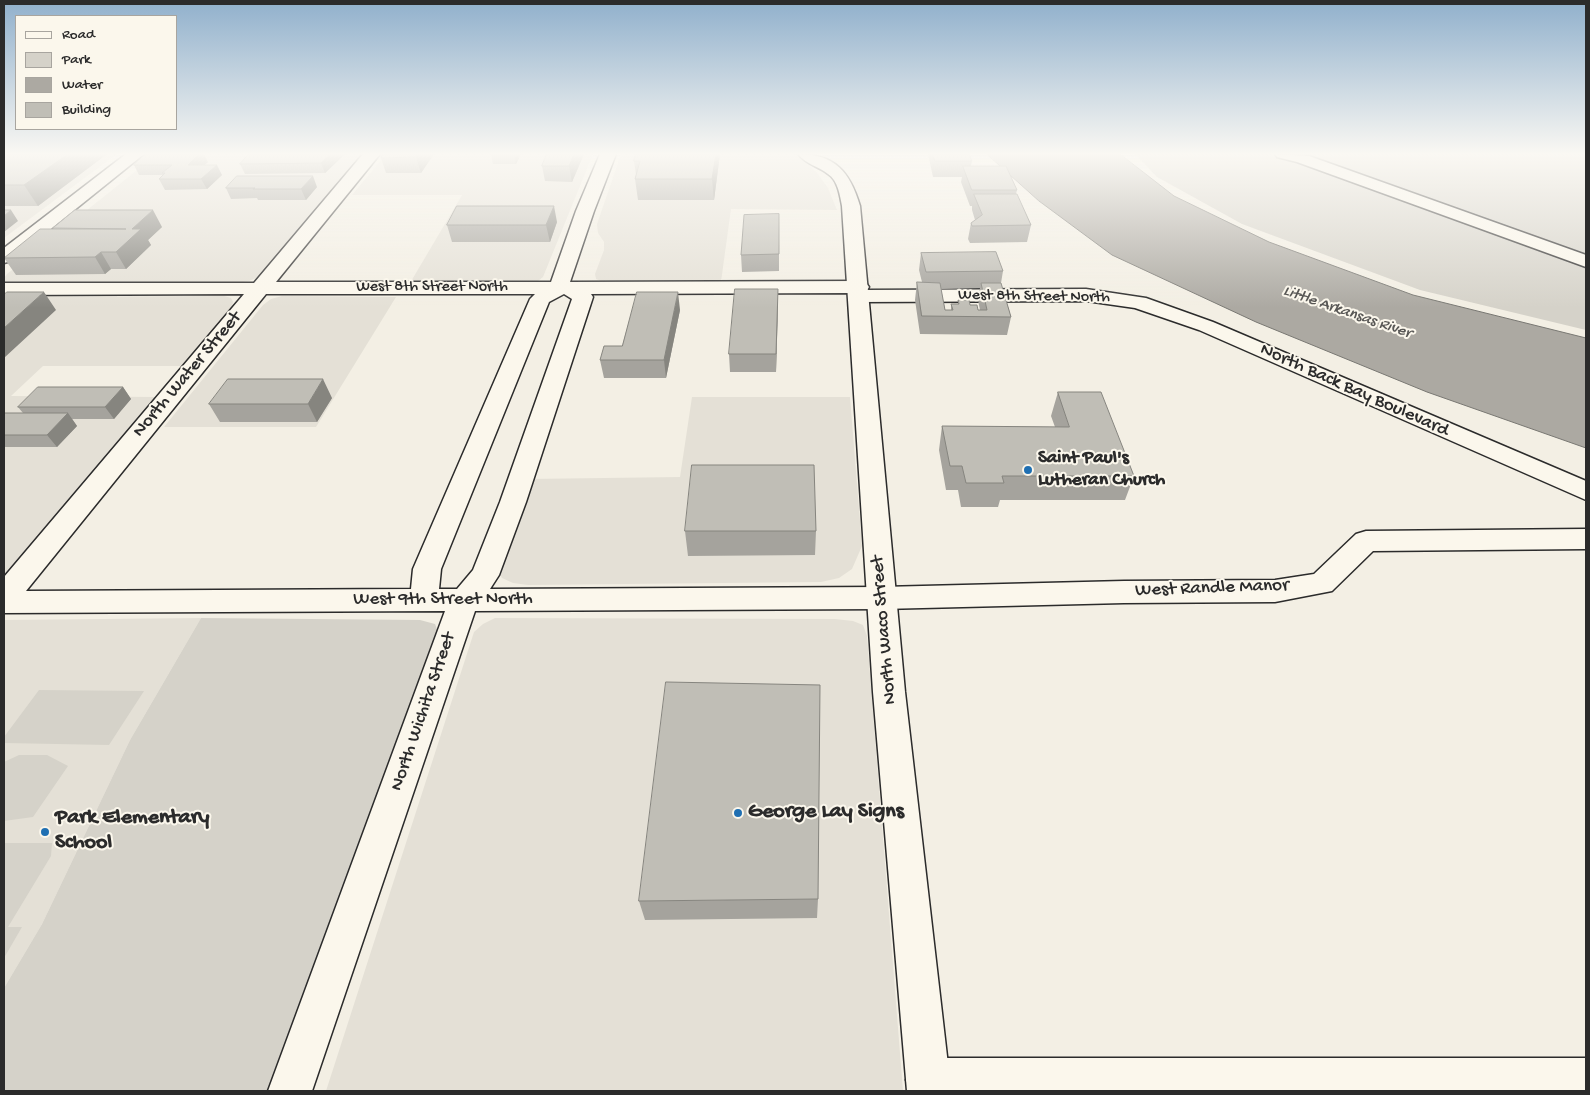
<!DOCTYPE html>
<html>
<head>
<meta charset="utf-8">
<style>
  body { margin:0 }
  #map { position:relative; width:1590px; height:1095px; overflow:hidden; background:#f3efe4; font-family:"Gochi Hand",sans-serif }
  canvas { display:block }
  .frame { position:absolute; inset:0; border:5px solid #2b2b2b; pointer-events:none }
  .legend { position:absolute; left:15px; top:15px; width:162px; height:115px; box-sizing:border-box; background:#fbf7ec; border:1px solid #a8a59f; margin:0; padding:6px 9px; list-style:none; font-size:15px; color:#2b2b2b }
  .legend li { display:flex; align-items:center; gap:10px; height:25px }
  .legend b { width:25px; border:1px solid #a8a59f }
</style>
</head>
<body>
<div id="map">
<canvas width="1590" height="1095"></canvas>
<div class="frame"></div>
<ul class="legend">
<li><b style="height:6px;background:#fbf7ec"></b>Road</li>
<li><b style="height:14px;background:#d5d2c9"></b>Park</li>
<li><b style="height:14px;background:#aca9a2"></b>Water</li>
<li><b style="height:14px;background:#c0beb6"></b>Building</li>
</ul>
</div>
<script>
const g = document.querySelector('canvas').getContext('2d');
g.lineJoin = 'round';
function fillPath(path, color) {
  g.fillStyle = color;
  g.fill(path, 'evenodd');
}
function stroke(path, color, width, dash) {
  g.strokeStyle = color;
  g.lineWidth = width;
  g.lineCap = dash ? 'butt' : 'round';
  g.setLineDash(dash || []);
  g.stroke(path);
}
function drawText(font, color, halo, rows, align = 'center') {
  g.font = font + ' "Gochi Hand",sans-serif';
  g.lineWidth = 4;
  g.setLineDash([]);
  g.textBaseline = 'middle';
  g.strokeStyle = halo;
  g.fillStyle = color;
  for (const [text, x, y, turn = 0] of rows) {
    g.save();
    g.translate(x, y);
    g.rotate((+turn || 0) * Math.PI / 180);
    g.textAlign = isNaN(turn) ? turn : align;
    if (halo) g.strokeText(text, 0, 0);
    g.fillText(text, 0, 0);
    g.restore();
  }
}
const built = new Path2D(`
  M4,154h113l-113,84z
  M157,154h204l-105,124 -7,3 -20,3 -220,1 -5,-2v-5l3,-4z
  M386,154h207l-50,123 -5,4 -128,2 52,-88h-110z
  M621,154h177l20,20 10,14 9,22 -106,-1 -10,73 -120,-1 -5,-2 -1,-5 9,-24v-8l-6,-9 -1,-9z
  M224,296l7,2 2,4 -1,5 -50,59h-139l-32,30 145,1 -152,179v-279z
  M282,296l114,1 -80,130h-152l99,-122 8,-6z
  M692,397h158l12,149 -10,23 -13,9 -18,4 -293,3 -15,-2 -11,-5 -5,-7 31,-92 152,-2z
  M201,618l-71,122 -88,184 -38,64v-368z
  M495,618l340,1 18,2 10,4 4,11 36,455h-577l148,-459 9,-8z`);
const green = new Path2D(`
  M1135,154h451v176l-166,-40 -178,-66 -85,-47z
  M201,618l219,2 15,4 3,8 -166,459h-268v-103l38,-64 88,-184z
  M39,690l105,1 -35,54 -105,-2v-6z
  M19,755h28l21,11 -35,51 -29,4v-59z
  M4,843h48l-1,13 -43,71h14l-18,31z`);
const water = new Path2D(`
  M987,154h133l54,42 95,46 144,53 173,43v110l-159,-56 -171,-70 -144,-67 -73,-54z`);
const street = new Path2D(`
  M363,154h17l-104,128h275l25,-71 24,-57h16l-22,57 -24,71 289,-1 7,2 3,4 -2,3 219,-1 60,9 67,24 373,159v19l-387,-170 -64,-22 -49,-7 -226,1 -7,-2 -3,-4 2,-3 -261,1 2,3 -67,205 -27,73 -9,14 392,-2 242,-6 151,-1 39,-6 42,-40 10,-3 220,-2v20l-213,2 -41,40 -57,11 -151,1 -242,6 -407,2 -163,480h-44l177,-480 -441,2v-36l240,-283 -240,1v-12h250zM266,294h269l-5,5 -117,270 -2,20 -385,2zM564,294l8,5 -72,203 -27,68 -16,19h-18l2,-20 108,-267z
  M928,1058h658v33h-675l-5,-11 7,-15z`);
const secondary = new Path2D(`
  M126,154h18l-133,107 -7,2v-15z
  M798,154c37,0 52,18 62,52l45,486 46,399h-44l-34,-399 -31,-486c-2,-10 -4,-26 -14,-32 -10,-8 -21,-9 -30,-20z
  M1275,154l34,2 277,99v12l-289,-105 -20,-5z`);
const wall = new Path2D(`
  M4,154h103l-69,52h-34z
  M249,154h96l-20,19 -80,1 -5,-10z
  M434,154l-13,19h-35l-5,-15z
  M491,154h30l-5,10h-23z
  M584,154l-12,28 -27,-1 -3,-15z
  M636,154h84l-6,46h-76l-3,-21 1,-4 -2,-14z
  M928,154h41l3,7 -1,5 46,24 -1,4 15,31 -4,17 -57,1 -2,-4 3,-16 4,-3 -3,-10v-4h-2l-9,-24 1,-5h-29z
  M208,162l-4,3 18,10 -15,14 -42,1 -6,-11 4,-4h-24l-5,-10z
  M317,187l-11,13h-48l-1,-2 -26,1 -5,-11z
  M779,214v57l-37,1 -1,-17z
  M557,222l-7,20h-98l-5,-17z
  M162,227l-14,13 3,5 -25,24h-15l-6,5 -89,1 -12,-17 50,-29 -1,-1z
  M921,253l82,18 -2,12 10,34 -4,18 -87,-1 -5,-34 2,-18h5l-3,-12zM980,288l-2,12 2,10h-2l-20,-10v4h-7v6h-6l-4,-21z
  M778,289l-2,83h-46l-1,-18z
  M680,310l-14,68h-62l-4,-18z
  M123,387l8,12 -17,20h-42l5,7 -20,21h-53v-34h19l-5,-6z
  M1058,392l76,84 -9,24h-125l-2,7h-37l-3,-17h-12l-7,-40 3,-24 113,1 -4,-11z
  M332,398l-15,24h-97l-11,-18z
  M685,531h131l-1,24 -127,1z
  M818,899l-1,19 -172,2 -6,-19z`);
const shadedWall = new Path2D(`
  M68,154h39l-69,52 -14,-21z
  M199,154h5l4,8 -15,13 -5,-10z
  M330,154h15l-20,19 -4,-10z
  M418,154h16l-13,19 -5,-16z
  M514,154h7l-5,10z
  M574,154h10l-12,28 -3,-16z
  M716,154h4l-6,46 -2,-21z
  M217,165l5,10 -15,14 -6,-10z
  M313,176l4,11 -11,13 -5,-11z
  M554,206l3,16 -7,20 -4,-17z
  M11,210l7,11 -14,11v-16z
  M153,210l9,17 -14,13 3,5 -25,24 -10,-17 16,-23z
  M101,252l10,17 -6,5 -10,-17z
  M778,289v18l-2,65v-18z
  M44,292l12,18 -52,48v-30z
  M678,292l2,18 -14,68 -2,-18z
  M323,379l9,19 -15,24 -9,-18z
  M123,387l8,12 -17,20 -9,-12z
  M68,413l9,13 -20,21 -10,-12z`);
const building = new Path2D(`
  M4,154h64l-44,31h-20z
  M146,154h53l-11,11h29l-16,14h-42l6,-6h-3l10,-8h-38z
  M249,154h81l-9,9 -81,1z
  M383,154h35l-2,3 -35,1z
  M547,154h27l-5,12h-27z
  M636,154h80l-4,25h-77l5,-18h-6z
  M933,154h36l3,7h-37z
  M963,166h43l11,24h-45z
  M237,176h76l-12,13h-48l2,-1h-29z
  M974,194h43l14,31 -59,1 -1,-3 11,-8z
  M457,206h97l-8,19h-99z
  M4,210h7l-7,6z
  M75,210h78l-21,19h9l-25,23h-15l-6,5 -91,1 36,-29h86l-73,-1z
  M779,214v40l-38,1 3,-40z
  M996,252l7,19 -77,1 -5,-19z
  M917,282l23,1 5,27h8l-2,-6h8l-1,-4h11l1,5h7l1,5h9l-6,-27h20l10,34 -89,-1z
  M735,289h43l-2,65h-47z
  M7,292h37l-40,36v-33z
  M637,292h41l-14,68h-64l4,-14h18z
  M228,379h95l-15,25h-99z
  M38,387h85l-18,20h-87z
  M1058,392h43l33,84h-132l2,7h-38l-4,-17h-12l-8,-40 127,1z
  M4,413h64l-21,22h-43z
  M692,465h122l2,66h-131z
  M666,682l154,3 -2,214 -179,2z`);
const markers = [
  [1028,470,5,"#1f6fb2"],
  [738,813,5,"#1f6fb2"],
  [45,832,5,"#1f6fb2"]
];
const farStreetnames = [
  ["West 8th Street North",432,288],
  ["West 8th Street North",1034,297,1]
];
const farWaternames = [
  ["Little Arkansas River",1347,313,19]
];
const streetNames = [
  ["North Water Street",188,375,-50],
  ["North Back Bay Boulevard",1354,391,24],
  ["West Randle Manor",1212,589,-2],
  ["West 9th Street North",443,600],
  ["North Waco Street",885,630,-95],
  ["North Wichita Street",424,712,-71]
];
const poiNames = [
  ["Saint Paul's",1038,459],
  ["Lutheran Church",1038,481]
];
const nearPoinames = [
  ["George Lay Signs",748,813],
  ["Park Elementary",55,819],
  ["School",55,844]
];
fillPath(built, '#e4e0d6');
fillPath(green, '#d5d2c9');
fillPath(water, '#aca9a2');
stroke(water, '#787772', 1);
stroke(street, '#2b2b2b', 3);
stroke(secondary, '#2b2b2b', 3);
fillPath(street, '#fbf7ec');
fillPath(secondary, '#fbf7ec');
fillPath(wall, '#a5a39d');
fillPath(shadedWall, '#86857f');
fillPath(building, '#c0beb6');
stroke(building, '#86857f', 1);
const sky = g.createLinearGradient(0, 0, 0, 308);
sky.addColorStop(0, '#90b0cc');
sky.addColorStop(0.5, '#faf8f3');
sky.addColorStop(1, '#faf8f300');
g.fillStyle = sky;
g.fillRect(0, 0, 1590, 308);
for (const [x, y, r, color] of markers) {
  const dot = new Path2D();
  dot.arc(x, y, r, 0, 2 * Math.PI);
  g.fillStyle = color;
  g.fill(dot);
  stroke(dot, '#fbf7ec', 2);
}
drawText('16px', '#2b2b2b', '#fbf7ec', farStreetnames);
drawText('italic 16px', '#585755', '#fbf7ec', farWaternames);
drawText('19px', '#2b2b2b', '#fbf7ec', streetNames);
drawText('bold 19px', '#2b2b2b', '#fbf7ec', poiNames, 'left');
drawText('bold 22px', '#2b2b2b', '#fbf7ec', nearPoinames, 'left');
</script>
</body>
</html>
